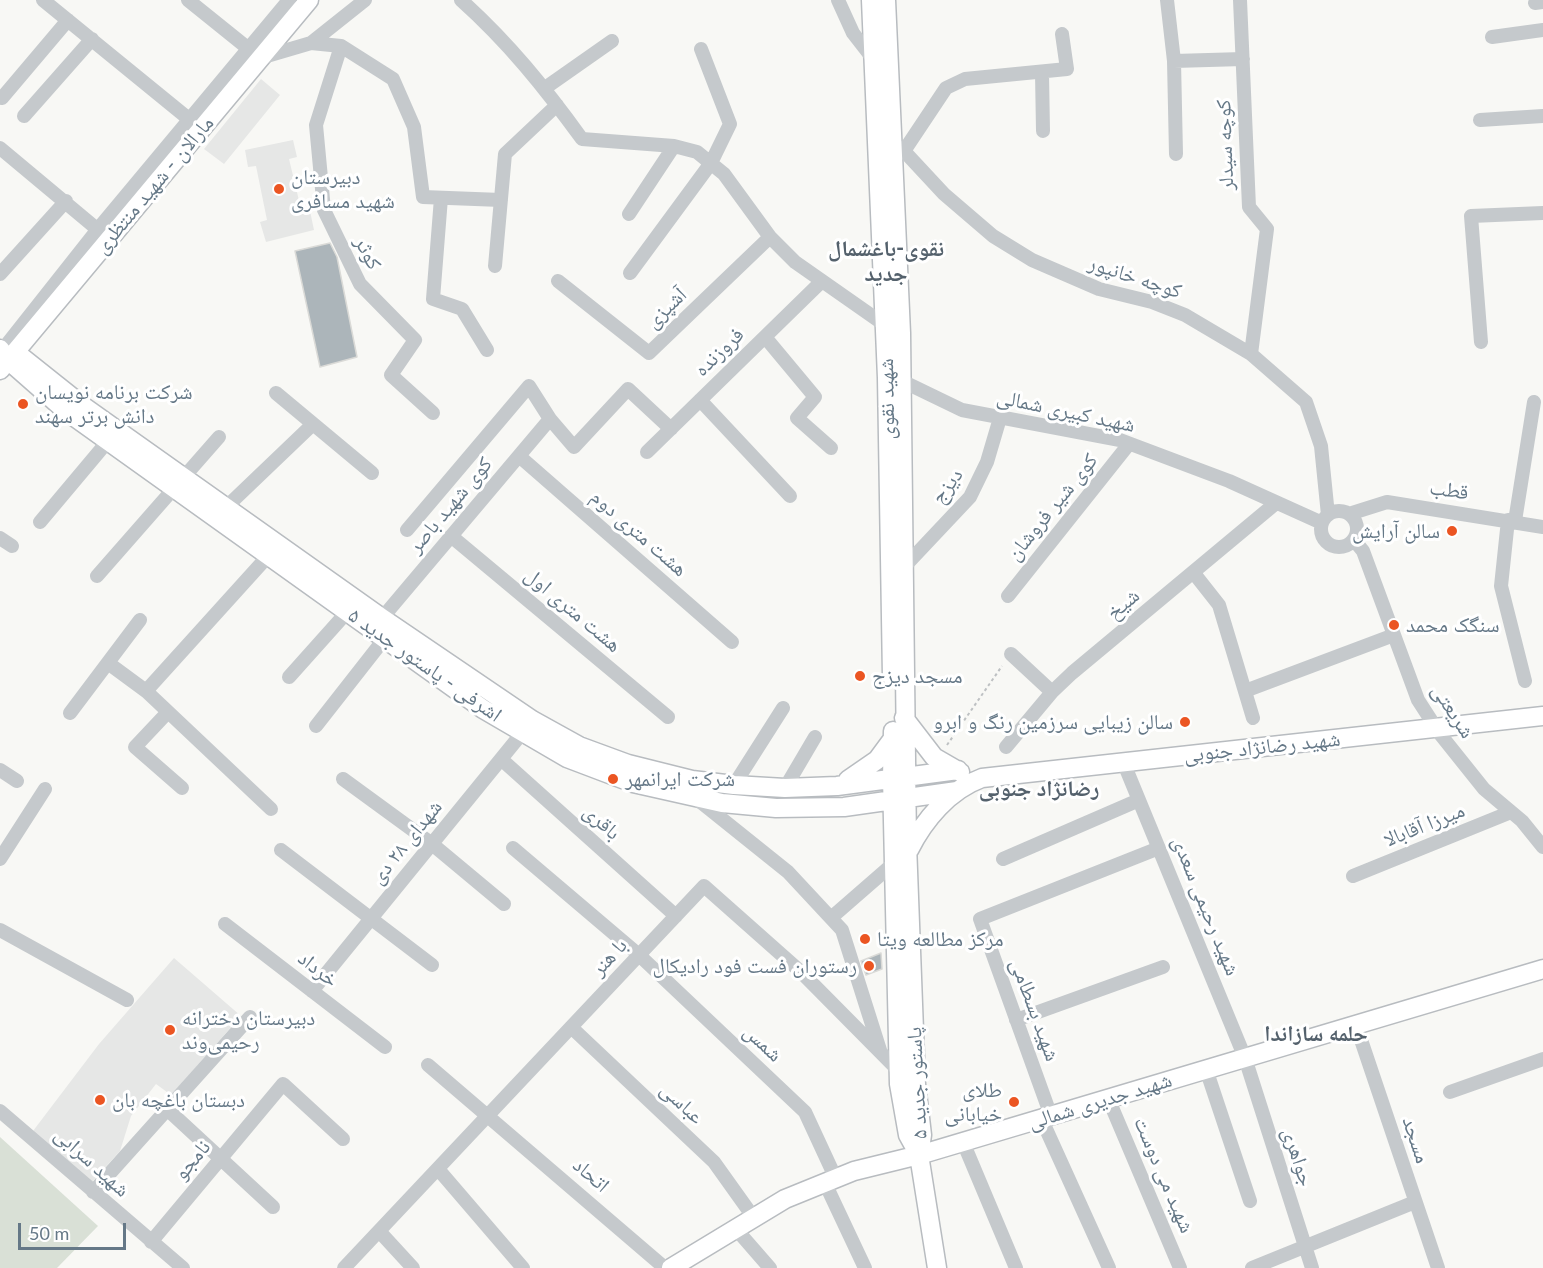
<!DOCTYPE html>
<html>
<head>
<meta charset="utf-8">
<style>
  body { margin:0 }
  #map { position:relative; width:1543px; height:1268px; overflow:hidden; background:#f8f8f5; font-family:Lato,sans-serif }
  canvas { display:block }
  .scale { position:absolute; left:18px; top:1223px; width:108px; height:27px; box-sizing:border-box; border:3px solid #657887; border-top:0; padding-left:8px; font-size:18px; line-height:21px; white-space:nowrap; color:#657887; -webkit-text-stroke:4px #fff; paint-order:stroke }
</style>
</head>
<body>
<div id="map">
<canvas width="1543" height="1268"></canvas>
<div class="scale">50 m</div>
</div>
<script>
const g = document.querySelector('canvas').getContext('2d');
g.lineJoin = 'round';
function fillPath(path, color) {
  g.fillStyle = color;
  g.fill(path, 'evenodd');
}
function stroke(path, color, width, dash) {
  g.strokeStyle = color;
  g.lineWidth = width;
  g.lineCap = dash ? 'butt' : 'round';
  g.setLineDash(dash || []);
  g.stroke(path);
}
function drawText(font, color, halo, rows, align = 'center') {
  g.font = font + ' Lato,"Noto Naskh Arabic",sans-serif';
  g.lineWidth = 6;
  g.setLineDash([]);
  g.textBaseline = 'middle';
  g.strokeStyle = halo;
  g.fillStyle = color;
  for (const [text, x, y, turn = 0] of rows) {
    g.save();
    g.translate(x, y);
    g.rotate((+turn || 0) * Math.PI / 180);
    g.textAlign = isNaN(turn) ? turn : align;
    if (halo) g.strokeText(text, 0, 0);
    g.fillText(text, 0, 0);
    g.restore();
  }
}
const built = new Path2D(`
  M261,79l19,16 -56,69 -20,-15z
  M293,140l4,17 -8,2 13,54 8,-2 4,19 -48,12 -6,-20 7,-2 -11,-54 -8,1 -3,-17z
  M174,958l67,58 -70,79 -15,-11 -25,32 -11,35 -29,32 -58,-52 66,-87z`);
const green = new Path2D(`
  M0,1137l98,89 -41,42h-57z`);
const building = new Path2D(`
  M330,243l7,14 20,100 -37,10 -25,-116z
  M881,953l1,16 -16,6 -5,-14z`);
const path = new Path2D(`
  M947,745l55,-79`);
const minor = new Path2D(`
  M43,0l152,124
  M188,0l72,58 51,-15 30,3 52,33 21,48 9,70 78,3
  M461,0c47,42 84,88 121,139l92,7 23,6 27,22 46,63 25,25 90,63
  M838,0l15,33 21,27
  M1167,0l7,61 2,93
  M1240,0l9,207 18,22 -16,125
  M1535,3l8,-1
  M1492,37l51,-7
  M311,43l54,-43
  M341,46l-25,79 8,85 36,74 55,56 -24,35 42,38
  M1174,61l69,-2
  M1042,73l1,58
  M545,88l67,-47
  M2,98l66,-78
  M24,116l68,-77
  M1480,120l63,-4
  M891,143l13,8 40,43 49,42 39,24 67,29 53,13 33,13 66,39 55,48 15,44 7,69
  M0,148l103,86
  M904,151l42,-63 19,-9 102,-10 -5,-35
  M441,198l-8,101 29,10 25,41
  M629,214l45,-68
  M495,266l10,-112 52,-49
  M630,273l81,-110 19,-39 -29,-75
  M0,274l66,-73
  M558,281l91,72 121,-116
  M765,337l50,60 -18,21 34,30
  M1481,342l-10,-126 72,-3
  M0,353l98,-124 191,-229
  M902,381l60,29 158,30 109,41 93,42
  M276,393l96,80
  M700,400l90,96
  M647,452l174,-170
  M519,456l213,186
  M1321 529a18 18 0 1 1 36 0a18 18 0 1 1-36 0Z
  M220,513l92,-88
  M1349,514l38,-12 156,25
  M1508,520l-7,66 24,95
  M1515,521l19,-119
  M40,522l68,-81
  M407,530l122,-144 21,33 24,28 54,-58 43,40
  M451,536l217,181
  M0,538l12,8
  M1354,540l9,11 55,149 22,34 44,55 38,32 21,26
  M905,566l65,-69 17,-35 13,-44
  M1193,572l26,33 34,113
  M97,576l122,-139
  M1008,596l121,-152
  M377,624l173,-205
  M1011,654l41,38
  M108,663l38,28 125,118
  M289,677l59,-66
  M146,691l123,-136
  M1245,691l149,-56
  M168,712l-33,35 47,41
  M70,713l70,-93
  M316,726l69,-88
  M1006,747l46,-55 20,-19 204,-170
  M501,759l175,157
  M0,770l17,11
  M1127,771l118,287 67,210
  M343,779l89,65 72,60
  M734,785l49,-77
  M785,788l30,-51
  M697,799l91,73 54,58 38,120
  M513,848l126,107 166,157 31,67
  M281,850l151,115
  M0,859l45,-70
  M1003,859l136,-59
  M1353,876l158,-64
  M832,917l62,-54
  M225,924l160,123
  M0,930l127,70
  M312,991l215,-264
  M1016,1020l147,-53
  M1356,1025l82,243
  M571,1027l143,135 40,56
  M428,1065l237,203
  M1206,1069l44,132
  M1450,1092l93,-33
  M1108,1098l72,170
  M167,1109l106,98
  M0,1111l183,157
  M1051,1116l-71,-197 179,-71
  M1041,1118l68,150
  M963,1142l53,126
  M438,1169l85,99
  M825,1183l40,85
  M93,1192l157,-175
  M736,1229l34,39
  M379,1231l34,37
  M151,1242l132,-158 60,55
  M344,1268l360,-382 97,86 101,102
  M1252,1268l163,-66`);
const major = new Path2D(`
  M871,0l16,378 5,299
  M886,0l15,333 6,511 9,240 6,51 -3,20 18,113
  M0,349l8,11 58,51 417,298 84,49 66,25 89,20 54,5 68,-1 113,-16
  M19,355l64,51 299,212 150,102 47,26 49,18 64,16 42,5 51,3 52,-2 121,-16
  M0,370l309,-370
  M904,718l30,39 26,15
  M893,731l-1,46 7,307 9,51 11,20
  M848,780l29,-20 17,-23
  M909,850c15,-30 40,-60 73,-72l561,-62
  M671,1268l114,-69 69,-28 65,-16 624,-186`);
const markers = [
  [279,189,6,"#eb5522"],
  [23,404,6,"#eb5522"],
  [1452,531,6,"#eb5522"],
  [1394,625,6,"#eb5522"],
  [860,676,6,"#eb5522"],
  [1185,722,6,"#eb5522"],
  [613,779,6,"#eb5522"],
  [865,939,6,"#eb5522"],
  [869,966,6,"#eb5522"],
  [170,1030,6,"#eb5522"],
  [100,1100,6,"#eb5522"],
  [1014,1102,6,"#eb5522"]
];
const streetNames = [
  ["کوچه سیدلر",1225,145,-92],
  ["مارالان - شهید منتظری",154,185,-50],
  ["کوثر",368,253,63],
  ["کوچه خانپور",1135,277,18],
  ["آشپزی",666,308,-44],
  ["فروزنده",719,352,-44],
  ["شهید نقوی",887,399,-91],
  ["شهید کبیری شمالی",1066,411,12],
  ["دیزج",947,486,-54],
  ["قطب",1449,490,8],
  ["کوی شهید باصر",450,505,-50],
  ["کوی شیر فروشان",1052,507,-51],
  ["هشت متری دوم",639,533,41],
  ["شیخ",1123,604,-40],
  ["هشت متری اول",573,610,40],
  ["اشرفی - پاستور جدید ۵",425,665,35],
  ["شریعتی",1453,711,57],
  ["شهید رضانژاد جنوبی",1262,747,-6],
  ["باقری",602,822,42],
  ["میرزا آقابالا",1424,825,-22],
  ["شهدای ۲۸ دی",406,842,-51],
  ["شهید رحیمی سعدی",1206,906,68],
  ["با هنر",609,957,-47],
  ["خرداد",318,969,38],
  ["شهید بسطامی",1035,1010,70],
  ["شمس",763,1043,43],
  ["پاستور جدید ۵",917,1083,-93],
  ["شهید جدیری شمالی",1100,1101,-17],
  ["عباسی",682,1103,43],
  ["مسجد",1416,1140,72],
  ["جواهری",1298,1157,72],
  ["نامجو",192,1160,-50],
  ["شهید سرابی",92,1162,42],
  ["اتحاد",591,1175,41],
  ["شهید می دوست",1164,1175,67]
];
const poiNames = [
  ["دبیرستان",291,177],
  ["شهید مسافری",291,201],
  ["شرکت برنامه نویسان",35,392],
  ["دانش برتر سهند",35,416],
  ["سالن آرایش",1440,531,"right"],
  ["سنگک محمد",1406,625],
  ["مسجد دیزج",872,676],
  ["سالن زیبایی سرزمین رنگ و ابرو",1173,722,"right"],
  ["شرکت ایرانمهر",625,779],
  ["مرکز مطالعه ویتا",877,939],
  ["رستوران فست فود رادیکال",857,966,"right"],
  ["دبیرستان دخترانه",182,1018],
  ["رحیمی‌وند",182,1042],
  ["طلای",1002,1090,"right"],
  ["خیابانی",1002,1114,"right"],
  ["دبستان باغچه بان",112,1100]
];
const neighbourhoodNames = [
  ["نقوی-باغشمال",886,249],
  ["جدید",886,274],
  ["رضانژاد جنوبی",1039,789],
  ["حلمه سازاندا",1316,1034]
];
fillPath(built, '#e6e7e6');
fillPath(green, '#d9e0d6');
fillPath(building, '#acb5ba');
stroke(building, '#dadad7', 1.5);
stroke(major, '#b8bcc0', 21);
stroke(path, '#bec1c3', 2, [3, 3]);
stroke(minor, '#c5c9cc', 14);
stroke(major, '#fff', 18);
for (const [x, y, r, color] of markers) {
  const dot = new Path2D();
  dot.arc(x, y, r, 0, 2 * Math.PI);
  g.fillStyle = color;
  g.fill(dot);
  stroke(dot, '#fff', 2);
}
drawText('21px', '#657887', '#fff', streetNames);
drawText('21px', '#657887', '#fff', poiNames, 'left');
drawText('bold 22px', '#54616c', '#fff', neighbourhoodNames);
</script>
</body>
</html>
